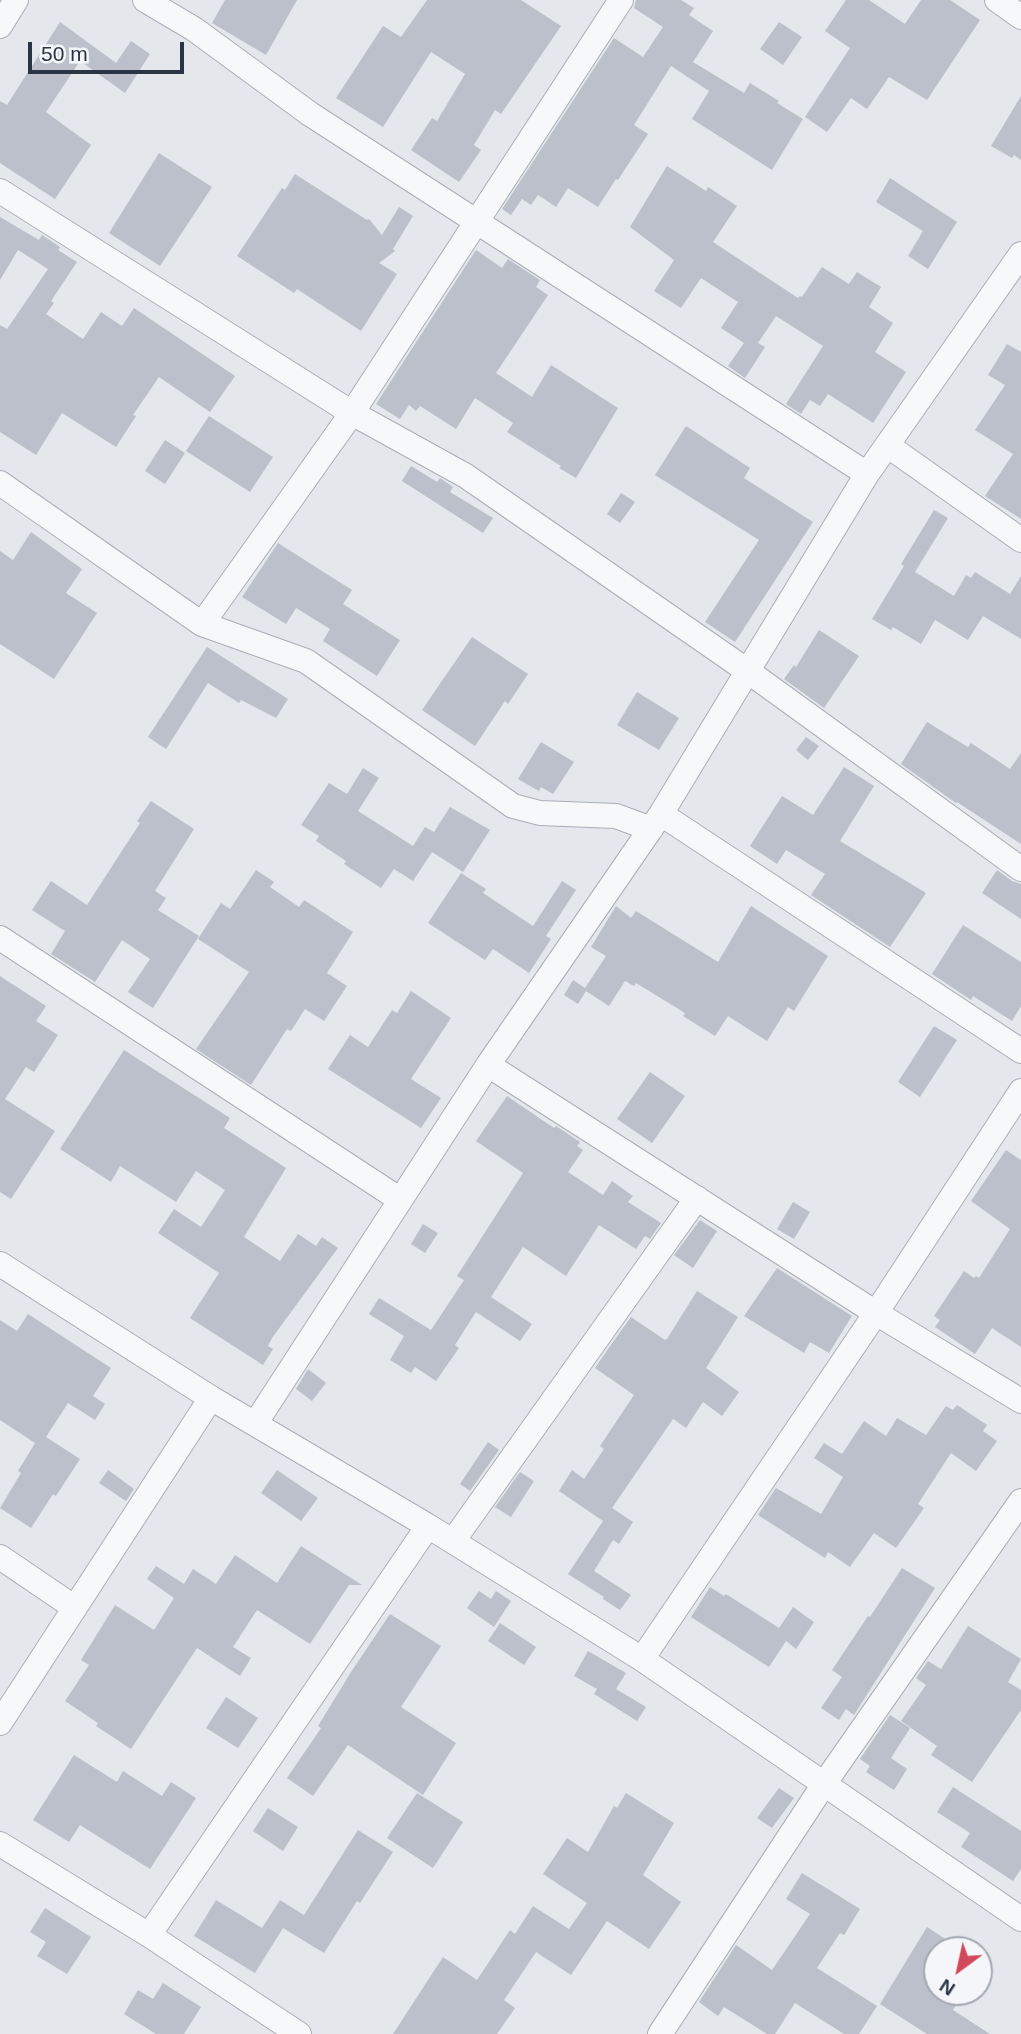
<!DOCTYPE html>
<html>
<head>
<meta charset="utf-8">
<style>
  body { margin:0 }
  #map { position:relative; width:1021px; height:2034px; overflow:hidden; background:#e4e7ec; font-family:Helvetica,sans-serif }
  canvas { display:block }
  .north { position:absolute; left:923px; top:1936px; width:70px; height:70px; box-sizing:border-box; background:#f4f6f9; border:2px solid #a4a8b1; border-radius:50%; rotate:213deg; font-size:19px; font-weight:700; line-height:28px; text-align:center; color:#2b3445 }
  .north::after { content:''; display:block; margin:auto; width:24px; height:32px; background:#d1495b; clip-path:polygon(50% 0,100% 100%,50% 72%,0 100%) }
  .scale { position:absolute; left:28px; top:42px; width:156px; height:32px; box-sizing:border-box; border:4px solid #2b3445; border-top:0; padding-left:9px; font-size:21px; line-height:24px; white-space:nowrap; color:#2b3445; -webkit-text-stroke:5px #f4f6f9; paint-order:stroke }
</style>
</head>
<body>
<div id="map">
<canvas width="1021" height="2034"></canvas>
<div class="north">N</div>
<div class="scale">50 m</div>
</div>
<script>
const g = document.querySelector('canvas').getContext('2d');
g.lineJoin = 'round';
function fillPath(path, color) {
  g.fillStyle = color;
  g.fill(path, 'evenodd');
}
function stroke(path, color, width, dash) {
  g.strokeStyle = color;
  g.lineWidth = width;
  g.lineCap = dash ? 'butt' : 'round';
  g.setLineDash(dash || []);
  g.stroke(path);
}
const building = new Path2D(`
  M225,0h72l-31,55 -54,-32z
  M427,0h94l40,26 -60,88 -6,-4 -21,35 7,5 -22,32 -48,-32 21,-32 5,3 28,-47 -34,-22 -48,75 -47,-29 47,-72 18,11z
  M636,0h45l13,8 -5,7 24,16 -20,31 51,31 6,-10 29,18 -2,2 26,16 -31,51 -80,-51 17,-28 -38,-25 -37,59 14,9 -30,46 -2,-1 -18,28 -30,-19 -12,19 -18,-12 -7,10 -9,-6 -11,16 -9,-6 112,-171 29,19 20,-30 -29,-19z
  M846,0h23l36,24 16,-24h29l30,20 -53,80 -38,-23 -22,32 -16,-11 -24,34 -22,-15 45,-69 -25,-17z
  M60,22l56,41 15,-22 19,13 -25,39 -45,-32 -34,51 45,33 -36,54 -55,-36v-62l7,4z
  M779,22l23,15 -19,28 -23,-16z
  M1021,96v64l-7,-5 -2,3 -21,-12z
  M159,153l53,34 -52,79 -51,-33z
  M667,166l39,25 2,-4 29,19 -24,36 85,56 2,-2 2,1 20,-30 27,17 8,-12 24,15 -12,20 24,16 -18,29 31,20 -33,51 -45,-29 -8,12 -10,-6 -9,14 -15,-10 37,-58 -47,-30 -18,27 7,4 -20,31 -17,-12 16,-23 -23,-15 17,-26 -37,-24 -20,30 -27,-17 20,-31 -44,-33z
  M295,174l72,46 2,-1 13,16 17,-28 14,9 -20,33 2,2 -16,12 18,11 -36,57 -64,-42 -3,4 -57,-37 45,-68 3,2z
  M890,178l67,44 -29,47 -20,-13 15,-25 -47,-29z
  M0,217l39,23 3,-5 18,12 -2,3 19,12 -26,39 3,2 -8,11 37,25 18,-27 21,14 12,-18 101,68 -25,36 -51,-35 -26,38 3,1 -20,31 -54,-34 -26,42 -36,-23v-107l7,4 41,-60 -30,-19 -18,30z
  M476,250l26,18 6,-9 32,21 -4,7 12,8 -52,78 36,24 19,-32 67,43 -42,70 -17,-10 2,-2 -54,-34 6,-9 -38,-25 -19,31 -36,-23 -4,5 -7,-6 -9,14 -24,-15z
  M1007,344l14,8v167l-36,-23 28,-42 -38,-24 30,-45 -17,-10z
  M209,416l64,41 -23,35 -64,-41z
  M686,426l64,42 -6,10 69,44 -78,120 -30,-20 54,-82 -104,-65z
  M165,440l20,13 -20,31 -20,-13z
  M411,466l26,16 3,-4 13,9 -3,5 43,26 -10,15 -81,-52z
  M621,493l14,9 -15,21 -13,-9z
  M934,510l14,8 -33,54 39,24 12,-21 5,3 4,-6 35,22 11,-18v63l-38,-23 -15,24 -33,-20 -14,24 -28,-17 -2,3 -19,-11 32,-53 -3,-2z
  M31,532l51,37 -16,24 31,20 -43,66 -54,-35v-93l13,9z
  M278,543l74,47 -9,14 57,36 -23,36 -54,-35 7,-12 -34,-21 -10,16 -44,-27z
  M819,630l40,26 -35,52 -40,-29 10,-14 2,2z
  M472,637l56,37 -20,30 -3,-3 -30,45 -53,-36z
  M207,647l81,52 -12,19 -35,-18 -2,3 -31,-20 -42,66 -18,-12z
  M637,692l42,26 -20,32 -42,-25z
  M927,722l41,25 3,-4 39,26 11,-16v91l-64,-42 -1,1 -55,-39z
  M806,737l13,9 -11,14 -12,-10z
  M541,742l33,20 -21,32 -12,-7 -2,4 -21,-12z
  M844,767l30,19 -34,55 86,52 -36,54 -79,-52 14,-21 -39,-24 -9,14 -27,-18 32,-50 31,19z
  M363,768l16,10 -21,33 55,35 12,-19 9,5 16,-25 40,23 -27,42 -31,-20 -19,29 -19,-12 -13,19 -37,-24 2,-3 -30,-20 3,-5 -18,-11 28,-42 18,11z
  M151,801l43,28 -39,62 11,7 -8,12 41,26 -46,72 -25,-16 22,-33 -28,-19 -27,42 -44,-28 14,-23 -33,-21 19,-29 36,24 53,-82 -3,-2z
  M256,870l18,12 -4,5 29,20 5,-7 49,32 -26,41 20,13 -23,35 -19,-12 -14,22 -4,-2 -36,56 -55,-36 53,-77 -51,-33 23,-36 9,6z
  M997,870l15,11 9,3v35l-39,-26z
  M461,873l25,16 -3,4 50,33 29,-45 14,9 -30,46 5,3 -22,34 -36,-24 -8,11 -57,-37z
  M616,906l15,12 5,-7 82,51 33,-56 77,50 -34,55 -6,-4 -21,34 -39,-25 -13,20 -32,-20 2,-3 -49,-30 -2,3 -9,-5 -16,25 -23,-15 -8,13 -14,-9 9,-15 12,8 21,-32 -15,-9z
  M963,925l58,37v44l-9,15 -39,-25 -2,4 -39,-26z
  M0,976l46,30 -10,15 22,14 -24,37 -8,-5 -21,32 50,32 -44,68 -11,-7z
  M411,991l40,27 -40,61 30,19 -20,30 -93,-59 22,-34 18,12 24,-37 5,3z
  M934,1026l23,14 -37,57 -22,-15z
  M124,1050l106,68 -6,10 62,40 -42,69 36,24 18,-27 18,12 6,-9 16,11 -66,90 -4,8 5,3 -10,16 -73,-47 29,-45 -61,-40 16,-24 27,18 24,-37 -29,-19 -20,31 -56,-36 -9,16 -51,-33z
  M650,1072l35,24 -33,47 -35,-24z
  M507,1096l47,32 2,-2 24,16 -3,4 6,4 -15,22 35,23 9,-14 21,15 -5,6 33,21 -11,16 -5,-3 -9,13 -37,-24 -33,51 -43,-29 -32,50 41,27 -12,17 -44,-29 -21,33 4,3 -23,33 -21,-14 -4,6 -21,-13 14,-24 -35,-22 10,-16 52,32 33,-50 -7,-4 66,-103 -47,-32z
  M1006,1150l15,10v187l-29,-19 -17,26 -40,-27 5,-7 -6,-4 30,-45 10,7 2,-2 3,2 31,-49 -39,-28z
  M793,1202l17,10 -16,27 -17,-10z
  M700,1220l17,11 -24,37 -19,-13z
  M423,1224l15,9 -13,20 -14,-9z
  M777,1268l75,48 -23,37 -19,-11 -6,11 -60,-37z
  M697,1291l41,26 -32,51 33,24 -17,24 -19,-14 -17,26 -13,-9 -61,89 21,14 -14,22 -6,-4 -19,31 37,24 -11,15 -17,-11 1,-2 -36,-23 35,-53 -44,-30 13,-21 12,9 20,-30 -4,-3 34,-51 -39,-27 18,-26 18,-25 34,23 2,-1z
  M28,1314l83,54 -18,28 12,8 -10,16 -27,-17 -22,34 34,22 -24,37 -3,-2 -22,34 -31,-20 21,-35 -3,-2 17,-28 -35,-23v-100l17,11z
  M308,1369l18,14 -14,18 -16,-12z
  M957,1405l30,20 -4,6 14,10 -21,30 -25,-18 -33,51 6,4 -28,40 -22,-15 -24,34 -22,-15 -3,6 -67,-43 18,-27 45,26 22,-37 -29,-19 10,-15 18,11 22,-33 22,15 11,-18 29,17 20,-29 7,4z
  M488,1442l11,8 -29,41 -10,-7z
  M108,1470l26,19 -8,12 -27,-18z
  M277,1470l41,28 -17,23 -40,-28z
  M520,1472l14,9 -23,36 -16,-10z
  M301,1546l61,39h-13l-39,59 -53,-34 -24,37 18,11 -11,18 -43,-28 -66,101 -35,-23 2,-3 -33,-22 24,-36 -8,-5 34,-55 39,25 20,-32 -27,-19 9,-13 28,18 9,-15 23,15 19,-29 42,28z
  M902,1568l33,20 -81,127 -8,-6 -7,11 -18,-12 21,-31 -10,-7 36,-54 2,1z
  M710,1587l14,9 2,-2 53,34 14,-21 21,15 -18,27 -10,-8 -17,26 -78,-50z
  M479,1591l12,8 5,-8 15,10 -17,26 -27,-19z
  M390,1614l51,32 -40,61 55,36 -33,52 -75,-50 -35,51 -26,-18 34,-50 -3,-2 33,-54z
  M500,1623l36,24 -12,18 -36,-24z
  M968,1626l53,33 -13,23 13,8v20l-49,72 -41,-27 6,-9 -36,-25 25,-36 -10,-7 12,-17 13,8z
  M588,1651l38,22 -10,16 30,18 -9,14 -43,-27 3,-5 -23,-13z
  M226,1697l32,21 -20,30 -32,-20z
  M890,1715l20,13 -19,30 16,11 -13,21 -28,-18 4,-6 -10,-7z
  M74,1755l43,27 6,-11 39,25 9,-14 25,16 -46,71 -70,-44 -11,17 -36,-22z
  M953,1787l68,44v38l-8,12 -52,-34 9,-14 -33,-21z
  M779,1788l15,10 -22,30 -15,-10z
  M417,1793l46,29 -30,46 -46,-30z
  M626,1793l48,30 -31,52 38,27 -32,47 -42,-28 -36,54 -35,-23 -32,48 11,8 -18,26h-104l50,-77 34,23 33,-50 5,4 18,-28 36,23 18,-26 -44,-29 24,-36 21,14 26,-46 3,2z
  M268,1808l30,19 -15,24 -30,-20z
  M358,1830l35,22 -33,51 -3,-2 -33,52 -41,-25 -28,45 -61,-37 22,-36 46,28 18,-28 24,15z
  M802,1873l58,36 -16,26 -4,-2 -23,35 60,38 -18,28h-15l-49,-31 -20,31h-8l-43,-27 -6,9 -19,-14 37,-57 36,25 38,-56 -24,-15z
  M45,1908l46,29 -24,37 -30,-18 9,-14 -16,-10z
  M927,1927l35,23h-25v42h27l-11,18 37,24h-63l-47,-30z
  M163,1983l38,24 -17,27h-28l-32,-20 14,-24 15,9z`);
const minor = new Path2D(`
  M145,0l49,29 116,85 557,360
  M997,0l24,17
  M0,26l16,-26
  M0,191l352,222 114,63 283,196 272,197
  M887,445l134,95
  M0,483l202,141 104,37 207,145 27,7 76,3 35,13
  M202,624l150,-211 269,-413
  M661,814l360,237
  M0,938l399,261
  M488,1065l388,248 145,88
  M0,1264l211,134 217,128 214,133 379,260
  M255,1424l233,-359 173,-251 206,-340 154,-220
  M453,1541l244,-343
  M0,1557l75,51
  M642,1659l234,-346 145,-222
  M0,1723l211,-325
  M0,1844l149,91 150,99
  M149,1935l279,-409
  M660,2034l164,-250 197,-283`);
fillPath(building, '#bbc0ca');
stroke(minor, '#a9aeb7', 26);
stroke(minor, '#f7f8fa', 24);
</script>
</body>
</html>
